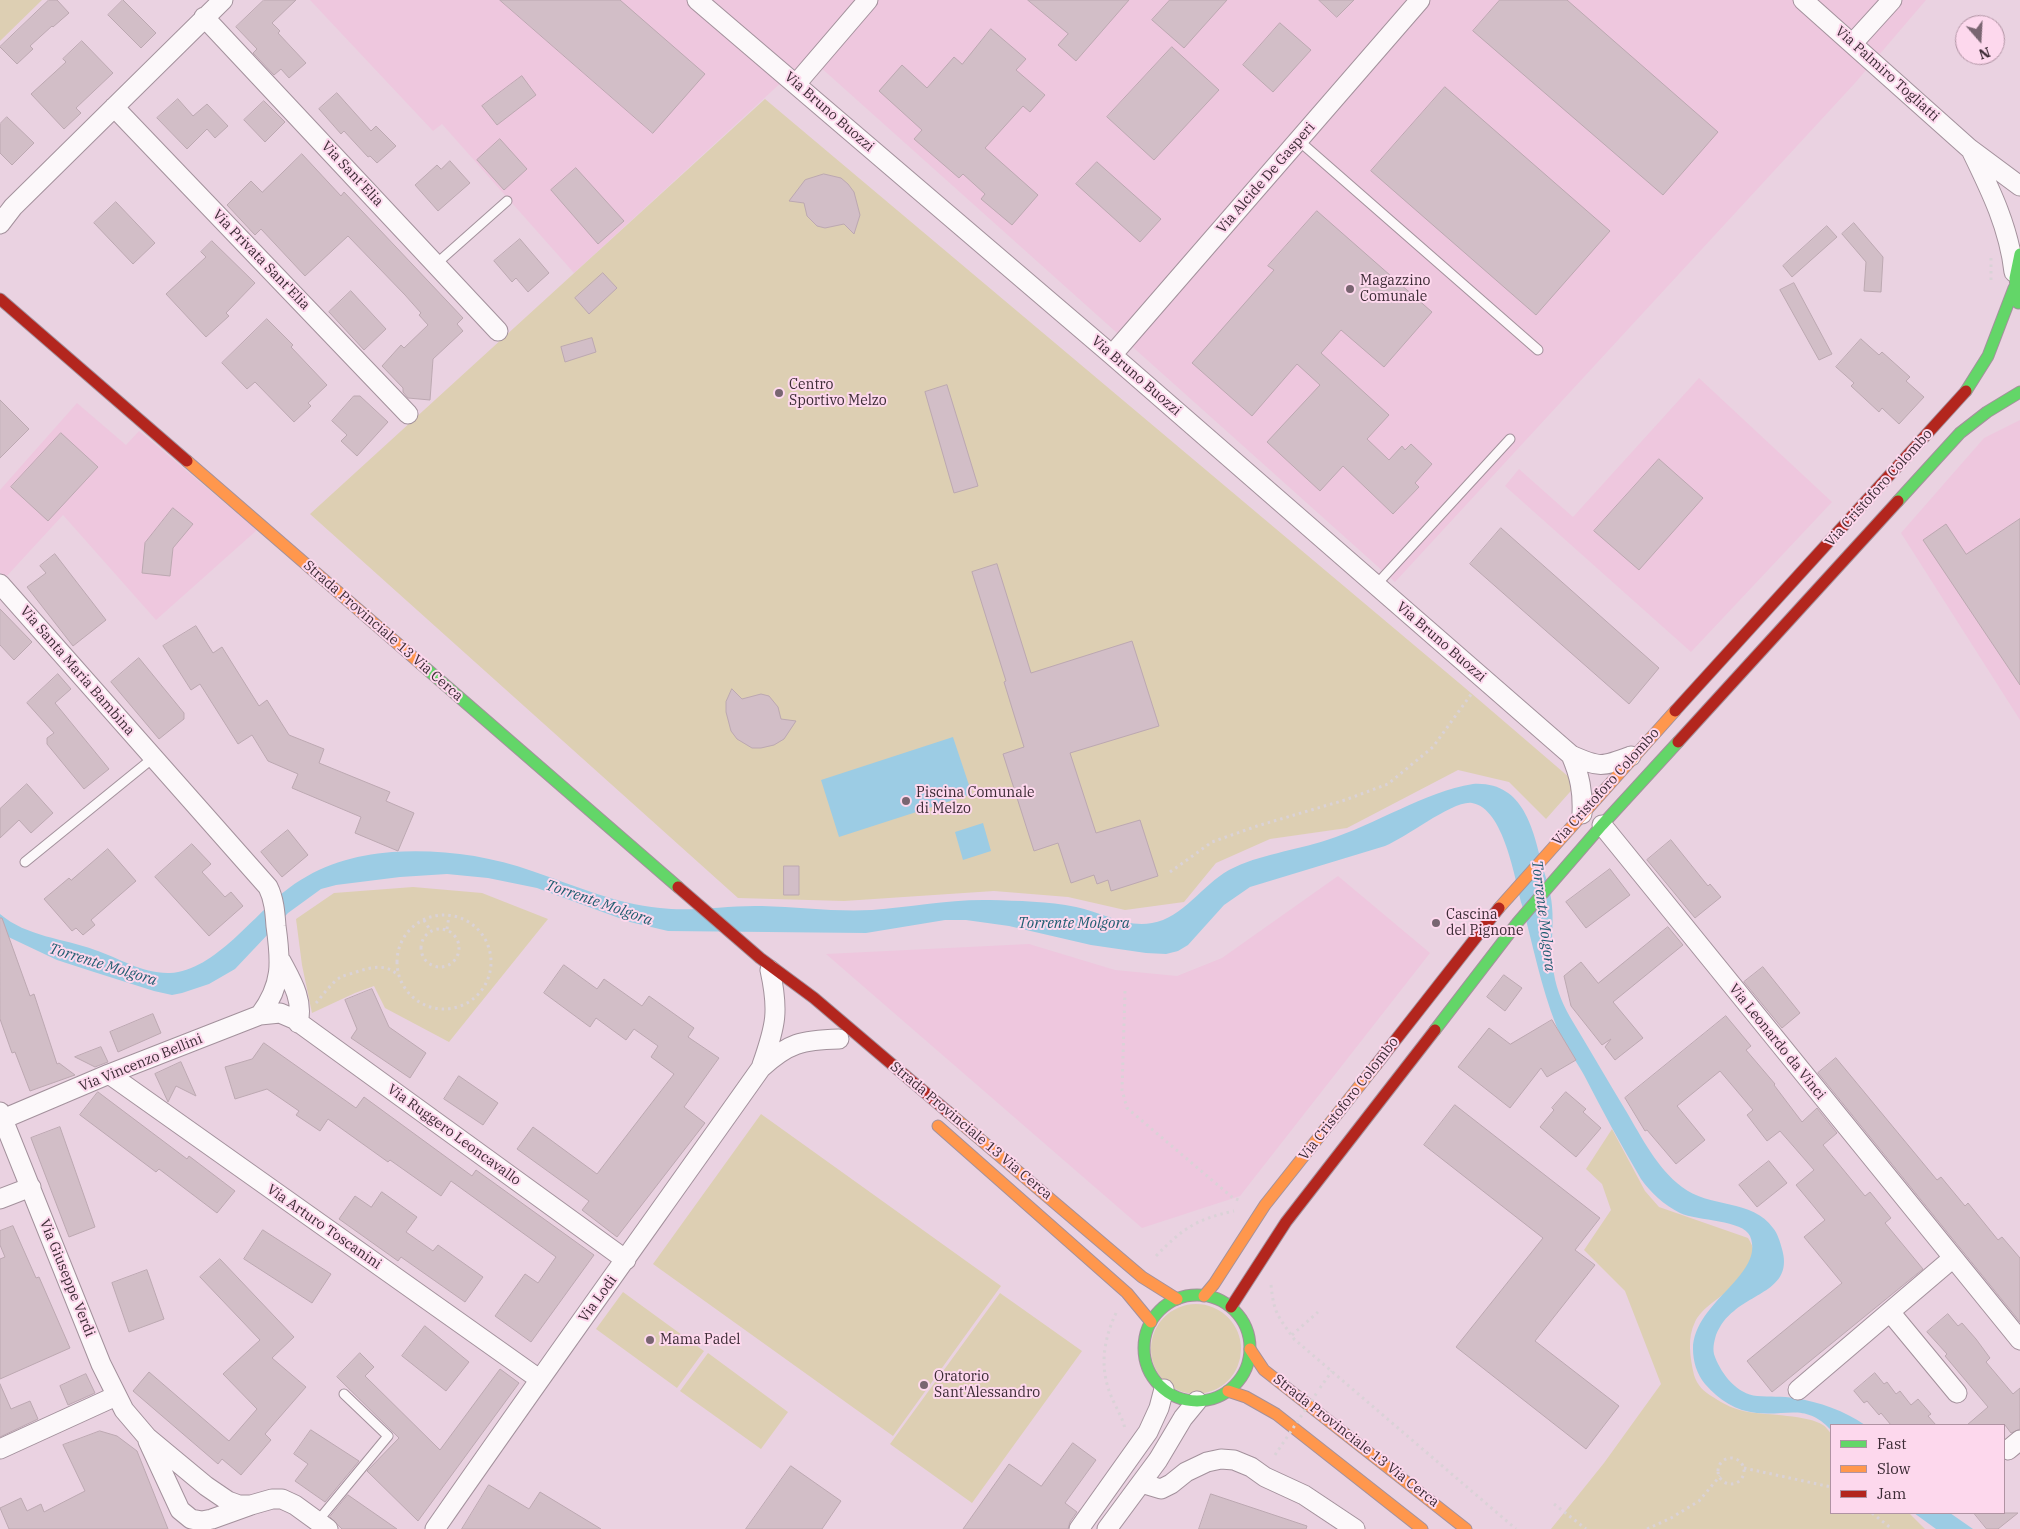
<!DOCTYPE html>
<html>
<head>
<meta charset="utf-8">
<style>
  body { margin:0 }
  #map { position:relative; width:2020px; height:1529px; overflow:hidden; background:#ead2e1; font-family:"IBM Plex Serif",serif }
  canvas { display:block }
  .legend { position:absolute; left:1830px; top:1424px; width:175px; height:90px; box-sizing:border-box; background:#fdd8ed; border:1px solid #b093a3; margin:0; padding:6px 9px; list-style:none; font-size:15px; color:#3c2b35 }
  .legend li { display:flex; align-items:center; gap:10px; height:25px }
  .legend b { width:25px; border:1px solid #b093a3 }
  .north { position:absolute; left:1955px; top:15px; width:50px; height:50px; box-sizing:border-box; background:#fdd8ed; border:1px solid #b093a3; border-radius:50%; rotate:161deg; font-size:14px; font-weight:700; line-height:20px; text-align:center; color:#3c2b35 }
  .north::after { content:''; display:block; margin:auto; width:18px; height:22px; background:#796571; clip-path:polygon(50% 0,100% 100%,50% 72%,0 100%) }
</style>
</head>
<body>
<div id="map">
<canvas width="2020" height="1529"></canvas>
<ul class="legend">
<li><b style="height:6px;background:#63d668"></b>Fast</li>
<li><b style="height:6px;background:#ff974d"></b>Slow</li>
<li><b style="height:6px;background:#b3261e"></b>Jam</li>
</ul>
<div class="north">N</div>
</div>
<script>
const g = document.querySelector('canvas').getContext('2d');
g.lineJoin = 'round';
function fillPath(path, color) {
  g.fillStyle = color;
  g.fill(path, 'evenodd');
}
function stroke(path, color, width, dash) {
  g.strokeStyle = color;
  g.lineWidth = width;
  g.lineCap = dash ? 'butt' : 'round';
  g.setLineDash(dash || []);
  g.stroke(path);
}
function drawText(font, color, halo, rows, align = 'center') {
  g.font = font + ' "IBM Plex Serif",serif';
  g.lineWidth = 4;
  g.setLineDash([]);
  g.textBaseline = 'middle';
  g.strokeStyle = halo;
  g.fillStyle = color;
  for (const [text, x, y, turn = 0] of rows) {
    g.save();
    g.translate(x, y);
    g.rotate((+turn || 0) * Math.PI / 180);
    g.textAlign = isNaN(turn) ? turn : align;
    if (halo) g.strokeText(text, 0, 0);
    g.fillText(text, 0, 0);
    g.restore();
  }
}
const built = new Path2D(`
  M310,0h1616l-71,83 -460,499 -586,-525 -235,216 -132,-149 -9,7z
  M1699,378l133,124 -141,150 -186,-166 14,-17 54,48z
  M77,403l49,42 13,-14 118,99 -101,90 -93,-105 -58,63 -5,-6v-82z
  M2020,420v300l-119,-187 83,-95z
  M1338,876l92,77 -190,243 -98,32 -316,-274 203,-10 86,26 62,6 45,-18z`);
const green = new Path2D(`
  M0,0h42l-42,41z
  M765,99l706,594 106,91 -31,35 -37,-37 -51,-12 -111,58 -77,11 -54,24 -32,39 -59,8 -57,-13 -74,-6 -150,10 -106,-3 -428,-384z
  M413,887l69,6 66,26 -99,123 -64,-34 -11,-22 -19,7 -43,20 -10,-48 -6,-46 38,-26z
  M761,1114l240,172 -108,150 -240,-172z
  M1612,1129l33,62 14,16 89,31c26,40 -40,56 -53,84 -8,16 -5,35 -1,53 3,10 10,17 19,22 10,7 23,13 35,15 19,3 60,3 75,13 3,2 6,6 8,9v79h78l16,16h-374l53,-66 57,-79 -36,-93 -41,-41 27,-40 -9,-26 -16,-15z
  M623,1292l81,59 -27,37 -81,-59z
  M1000,1293l82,58 -110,152 -82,-59z
  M1151 1349a45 45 0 1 1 90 0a45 45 0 1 1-90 0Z
  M708,1353l80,59 -27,37 -81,-58z`);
const water = new Path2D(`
  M953,737l19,57 -133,43 -18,-57z
  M1473,784c50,-3 60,44 69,81 4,13 9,27 10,41 2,20 -2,41 1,61 2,18 8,34 17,50 19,31 37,63 56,94 16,27 31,57 56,76 26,21 71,12 91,41 5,6 7,14 9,21 11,38 -26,43 -48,62 -8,6 -14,14 -18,24 -2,7 -4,15 -1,22 7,18 22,37 42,39 13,1 25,0 38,2 24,4 50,13 70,27h-34v5c-25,-27 -43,-14 -74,-17 -21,-2 -38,-13 -52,-29 -8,-10 -12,-22 -12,-35 1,-48 73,-74 57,-113 -7,-16 -52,-15 -70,-23 -16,-8 -29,-20 -39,-34 -20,-34 -39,-69 -57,-104 -9,-16 -21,-32 -28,-50 -15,-38 -23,-80 -34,-120 -7,-25 -18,-97 -50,-102 -19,-3 -66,35 -87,43l-135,41 -26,18 -36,40 -10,6 -12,3 -20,-1 -55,-8 -82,-19 -43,-6h-21l-79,13 -198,-2 -38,-9 -93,-34 -49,-10 -41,-4 -47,3 -64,8 -15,4 -33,24 -53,56 -26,15 -27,9 -10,2 -18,-4 -60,-19 -37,-12 -57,-27v-19c27,23 63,24 95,36 24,8 48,24 75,23 45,-2 85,-60 119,-85 31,-23 65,-33 103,-36 47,-3 95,3 140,19 42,14 83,33 128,37 33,4 68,-3 102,-2 37,1 73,6 110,4 39,-3 78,-11 118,-10 28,1 58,1 86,7 25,5 50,21 76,16 31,-5 50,-38 77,-53 31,-16 65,-19 98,-30 48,-15 97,-48 146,-56z
  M983,823l8,28 -28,9 -8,-28z
  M1914,1513h36l23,16h-37z`);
const building = new Path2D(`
  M49,0h8l12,13 -16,14 -1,-1 -22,20 3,3 -16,15 -17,-17z
  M123,0l33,33 -15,15 -33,-33z
  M264,0h32l-24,23 8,8 -2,2 28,30 -17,15 -8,-9 -7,6 -21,-22 4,-4 -21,-22z
  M500,0h120l85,74 -52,59z
  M1028,0h101l-53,61 -18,-16 10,-11z
  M1170,0h57l-43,48 -32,-28z
  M1319,0h35l-17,17z
  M1500,0h67l151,132 -55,63 -190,-164z
  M1280,23l31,27 -38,42 -30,-27z
  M991,29l35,30 -10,11 29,25 -15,17 -7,-6 -38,42 53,47 -26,30 -31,-26 4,-5 -22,-20 -4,4 -45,-39 8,-9 -43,-39 23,-26 25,23 27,-31 8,7z
  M82,41l31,32 -37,35 5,5 -17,16 -33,-35 35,-32 -3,-3z
  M1172,47l47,43 -65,70 -47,-43z
  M522,76l14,19 -39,30 -15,-19z
  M1445,87l165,144 -74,84 -165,-144z
  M337,93l34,38 5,-5 20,20 -19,17 -7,-7 -2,1 -24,-26 -3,3 -22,-25z
  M178,99l15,17 14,-12 21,22 -13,12 -8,-9 -20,20 -30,-31z
  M264,101l21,21 -20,20 -21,-22z
  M7,117l27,26 -22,22 -12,-12v-29z
  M500,139l27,30 -23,21 -27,-30z
  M302,154l39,42 3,-4 119,126 -6,6 6,7 -30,28 -3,41 -22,-2 -5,-6v-4l-21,-22 19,-21 3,3 24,-23 -9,-10 2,-2 -16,-18 -57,-59 -43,40 -44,-47 -6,6 -28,-30 24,-24 11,11z
  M450,161l20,22 -32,28 -23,-26 22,-20 4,4z
  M1097,162l64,57 -21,23 -64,-58z
  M576,168l48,53 -26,23 -47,-54z
  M824,174l17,4 7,6 6,8 6,23 -6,19 -10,-10 -19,4 -8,-2 -10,-10 -3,-13 -15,-2 16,-21z
  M116,202l39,41 -22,21 -39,-41z
  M1317,211l115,101 -48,55 -43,-37 -20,23 68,62 -22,24 22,21 13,-14 3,4 6,-6 21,20 -17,19 4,4 -26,27 -50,-48 -23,25 -53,-49 53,-57 -23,-21 -45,52 -60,-53 82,-93 -6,-4z
  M1854,223l29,34 -2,35 -17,-1 2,-29 -24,-28z
  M1827,226l10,11 -45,40 -9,-11z
  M520,239l29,34 -21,19 -12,-14 -4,4 -18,-21z
  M212,241l43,42 -29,30 3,3 -23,21 -40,-43 40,-37 -5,-5z
  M603,273l14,15 -28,26 -14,-16z
  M1794,283l38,71 -13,6 -39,-70z
  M351,291l35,38 -22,21 -35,-38z
  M267,319l26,26 -2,2 36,38 -19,18 3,3 -17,16 -39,-40 -8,7 -25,-26z
  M592,338l4,14 -31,10 -4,-15z
  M1861,339l18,16 3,-3 28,25 -4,4 18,16 -25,27 -17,-16 -3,4 -28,-26 3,-3 -18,-16z
  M947,385l31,101 -24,7 -29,-101z
  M354,396h6l28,26 -31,34 -16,-15 6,-6 -15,-14z
  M0,400l29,29 -29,29z
  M61,433l37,34 -50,54 -37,-34z
  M1659,459l44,39 -64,72 -45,-39z
  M173,508l20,16 -20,24 -3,28 -28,-3 3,-30z
  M2020,519v166l-97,-145 23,-16 20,30z
  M1501,528l158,140 -30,36 -159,-140z
  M55,554l51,66 -33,26 -46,-59 19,-14 -6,-7z
  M997,564l34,109 101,-32 27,85 -89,27 26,80 44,-13 18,56 -47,15 -3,-11 -11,4 -3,-9 -23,8 -13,-40 -24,8 -31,-97 21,-7 -20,-65 2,-1 -34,-109z
  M0,609l32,33 -18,18 -14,-15z
  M196,626l17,27 9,-6 37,59 8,-6 22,35 35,14 -5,14 71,29 -4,9 28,12 -16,38 -43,-18 6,-16 -69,-29 6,-14 -30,-13 -16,-26 -14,9 -38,-60 -9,6 -28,-44z
  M139,658l45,55v6l-25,20 -48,-57z
  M58,674l13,15 -16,14 54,66 -25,20 -37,-45v-6l7,-5 -27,-30z
  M732,689l10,10 19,-5 8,2 9,11 3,12 15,2 -12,18 -10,6 -13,3h-9l-15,-9 -6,-8 -5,-19v-10z
  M27,784l26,29 -22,20 -12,-13 -19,18v-29z
  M288,830l20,25 -26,22 -21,-25z
  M1671,840l37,46 2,-2 11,13 -26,21 -48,-58z
  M192,844l19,20 -9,8 23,25 6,-5 12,14 -34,30 -54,-59z
  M108,849l28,32 -45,39 4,5 -12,10 -7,-7 -4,3 -28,-32 25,-21 2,2z
  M784,866h15v29h-15z
  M1610,869l20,26 -44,33 -20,-26z
  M0,918h2l28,78 4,-2 23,70 2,-1 16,12 -45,16 -15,-39 -3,1 -12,-34z
  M1668,927l15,18 -70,57 30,36 -28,22 -10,-13 6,-8 -9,6 -31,-39 -7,-30 17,-14 17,21z
  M564,965l33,24 7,-10 38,27 7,-10 45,32 -6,9 31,21 -35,49 21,16 -88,114 -35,-27 7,-9 -72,-52 16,-22 64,47 77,-100 -23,-17 7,-11 -24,-17 -8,11 -30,-22 -6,9 -46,-34z
  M1763,967l37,46 -18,15 -38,-46z
  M1504,975l18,13 -17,23 -18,-14z
  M372,989l17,38 37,26 -16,25 -59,-40 6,-9 -12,-29z
  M153,1014l8,19 -43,19 -8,-20z
  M1726,1016l25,30 -5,4 29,34 -1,1 28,37 15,-14 20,25 -14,12 42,51 5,-4 21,26 -6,5 38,46 -151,123 -25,-31 95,-78 -38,-46 21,-17 -29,-35 18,-15 -34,-39 -13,10 -20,-26 6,-5 -33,-39 -43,35 28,34 -29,24 -29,-34 -2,1 -20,-33z
  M1552,1020l24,40 -29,17 -6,-9 -31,40 -52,-41 31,-39 21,16z
  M264,1043l92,65 8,-11 108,79 4,-6 118,85 -63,87 -36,-26 30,-42 13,9 18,-26 -105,-76 -10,15 -51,-36 -2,2 -60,-43 -8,12 -24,-16 3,-4 -32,-22 -32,10 -10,-32 27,-8z
  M101,1047l7,15 -13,5 -20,-10z
  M1836,1058l101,122 4,-3 24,29 3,-3 30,37 4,-3 18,21v64l-202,-249z
  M181,1062l15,34 -20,-10 -8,16 -13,-28z
  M459,1076l39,27 -15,22 -39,-26z
  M98,1092l89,67 2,-3 46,35 -18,22 -58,-44 -3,3 -76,-57z
  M1566,1092l20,17 -3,3 18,16 -25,29 -36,-30 14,-17 -2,-2z
  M1455,1105l145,113 -25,32 20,15 -60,76 84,65 -33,43 -130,-102 87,-109 -119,-93z
  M60,1127l35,100 -26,10 -38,-99z
  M1769,1161l18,22 -30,24 -18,-22z
  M382,1192l35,25 -11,15 27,19 5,-6 45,32 -18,25 -64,-45 -3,4 -59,-42 16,-23 16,11z
  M13,1226l23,52 3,-1 31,71 -70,31v-120l5,-2 -5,-12v-14z
  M263,1230l68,44 -19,29 -68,-44z
  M220,1259l74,78 -22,21 34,29 -41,47 6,6 -30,35 -19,-16 -4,5 -85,-73 16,-19 80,69 28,-32 -34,-35 37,-34 -60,-63z
  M147,1270l17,49 -35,13 -17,-49z
  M1948,1314l10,12 4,-3 14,16 14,19 -4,4 27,32 7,-6v41l-9,4 -6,-8h-38l21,-18 -43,-51 2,-2 -20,-22z
  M425,1326l44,36 -23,29 -44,-35z
  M360,1353l14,14 -9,9 75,74 60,-81 19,14 -101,138 -51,-50 32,-33 -62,-61z
  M1875,1373l9,11 3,-2 9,12 4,-3 11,14 7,-6 13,15 -3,2 8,9h-45l-10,-12 -2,2 -12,-14 -3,2 -10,-12z
  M86,1374l9,19 -27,12 -8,-19z
  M0,1384l11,25 19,-8 8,18 -38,18z
  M311,1430l48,31 -34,41 -30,-21 13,-17 -14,-10z
  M100,1431l17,5 20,15 31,78h-159l-9,-21 21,-10 6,13 14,-7 3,8 41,-21 -22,-46z
  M1073,1443l23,17 -31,43 12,9 -7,10 -2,7h-105l46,-65 32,22z
  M791,1466l50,35 -19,28h-76z
  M489,1485l40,24 11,-17 61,37h-139z
  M1211,1494l96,32 -1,3h-107z
  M348,1495l49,34h-55l-12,-12z
  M1974,1513h44l-20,16h-11z`);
const path = new Path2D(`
  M1991,280v-23
  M1170,872l42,-30 45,-16 88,-26 43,-16 45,-37 39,-54
  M397 962a47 47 0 1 1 94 0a47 47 0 1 1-94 0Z
  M424,920l6,10
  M421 948a19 19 0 1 1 38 0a19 19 0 1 1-38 0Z
  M447,929l2,-13
  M1125,991l-3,99 5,18 106,90 9,3
  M316,1003c7,-8 16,-21 25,-26 4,-2 10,-3 15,-5 16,-5 30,-9 43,4
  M1156,1256c27,-28 41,-37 78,-45
  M1271,1285c3,29 7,31 23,54l222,190
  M1116,1313c-13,28 -17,56 -4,85 4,10 12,22 13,32
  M1292,1335l26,-23
  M1320,1388l12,-17
  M1718 1471a13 13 0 1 1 26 0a13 13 0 1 1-26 0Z
  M1744,1468l87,19
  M1554,1504l32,25
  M1872,1513l20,16
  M1647,1529l24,-11 28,-17 21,-25`);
const lane = new Path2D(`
  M1298,140l240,210
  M436,264l71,-63
  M1376,585l134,-146
  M25,862l128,-104
  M317,1522l71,-86 -44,-42`);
const street = new Path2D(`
  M697,0l415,355 459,400c29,13 31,12 60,1
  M1803,0l167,149 50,37
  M204,17l294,314
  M1853,43l39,-43
  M796,84l72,-84
  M114,107l294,307
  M1972,152c19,39 37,76 42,120
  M0,224l13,-17 210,-207
  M1112,355l308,-355
  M0,584l268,303c6,12 7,25 8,39 5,36 7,58 -16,89
  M1571,755c9,21 12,37 11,59
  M1602,825l418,515
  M281,961c10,19 23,39 17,62
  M762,1065c14,-40 17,-54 8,-95
  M109,1074l430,305
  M0,1112l101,252 23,46 23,27 59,49 22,15 11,4h12
  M3,1119l106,-45 151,-59 20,-2 14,6 332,241
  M0,1199l31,-12
  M1890,1312l67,81
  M1798,1390l155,-132
  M148,1441l32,69 11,9 11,2 10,-2 39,-14 21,-6h10l13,6 33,24
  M0,1449l116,-53
  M2008,1450l12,-10
  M1141,1483l20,6 10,-5 15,-12 21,-10 14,-3 13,1 17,7 14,10 39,18 51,34
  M435,1529c107,-154 217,-307 326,-461 27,-25 41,-28 78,-29
  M1079,1529l69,-97 11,-24 5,-19
  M1107,1529l51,-69 25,-42 14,-17`);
const fast = new Path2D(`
  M2018,303l-3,-25 5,-24
  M1966,391l22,-35 26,-68
  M1898,501l62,-68 27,-21 33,-20
  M421,664l257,223
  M1435,1030l83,-108 84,-97 76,-83
  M1144 1348a53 53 0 1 1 106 0a53 53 0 1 1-106 0Z`);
const slow = new Path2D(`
  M187,461l234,203
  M1499,908l176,-197
  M948,1112l194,165 35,22
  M938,1126l189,167 24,29
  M1204,1296l10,-12 51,-79 111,-140
  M1250,1349l14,21 202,159
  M1228,1391l18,6 30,17 146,115`);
const jam = new Path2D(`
  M0,299l187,162
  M1675,711l291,-320
  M1678,742l220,-241
  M678,887l82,71 54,40 134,114
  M1376,1065l123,-157
  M1231,1307l55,-85 149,-192`);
const pathBridge = new Path2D(`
  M1275,1455l43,-64`);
const markers = [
  [1350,289,5,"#796571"],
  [779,393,5,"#796571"],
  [906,801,5,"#796571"],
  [1436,923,5,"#796571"],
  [650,1340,5,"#796571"],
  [924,1385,5,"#796571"]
];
const streetNames = [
  ["Via Palmiro Togliatti",1887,74,42],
  ["Via Bruno Buozzi",829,112,41],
  ["Via Sant'Elia",352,174,47],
  ["Via Alcide De Gasperi",1266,178,-49],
  ["Via Privata Sant'Elia",261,260,46],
  ["Via Bruno Buozzi",1136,376,41],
  ["Via Cristoforo Colombo",1879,488,-48],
  ["Strada Provinciale 13 Via Cerca",383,631,41],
  ["Via Bruno Buozzi",1441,642,41],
  ["Via Santa Maria Bambina",77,671,49],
  ["Via Cristoforo Colombo",1606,787,-48],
  ["Via Leonardo da Vinci",1777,1042,51],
  ["Via Vincenzo Bellini",141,1063,-22],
  ["Via Cristoforo Colombo",1349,1099,-52],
  ["Strada Provinciale 13 Via Cerca",971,1131,40],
  ["Via Ruggero Leoncavallo",454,1135,36],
  ["Via Arturo Toscanini",324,1227,35],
  ["Via Giuseppe Verdi",67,1278,68],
  ["Via Lodi",598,1299,-54],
  ["Strada Provinciale 13 Via Cerca",1356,1441,38]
];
const poiNames = [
  ["Magazzino",1360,281],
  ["Comunale",1360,297],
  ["Centro",789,385],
  ["Sportivo Melzo",789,401],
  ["Piscina Comunale",916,793],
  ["di Melzo",916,809],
  ["Cascina",1446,915],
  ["del Pignone",1446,931],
  ["Mama Padel",660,1340],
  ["Oratorio",934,1377],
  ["Sant'Alessandro",934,1393]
];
const waterNames = [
  ["Torrente Molgora",599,903,19],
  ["Torrente Molgora",1543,916,83],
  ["Torrente Molgora",1074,924],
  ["Torrente Molgora",103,965,17]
];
fillPath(built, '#eec7de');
fillPath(green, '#ddcfb3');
fillPath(water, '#9ccce4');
fillPath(building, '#d2bec7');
stroke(building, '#bca8b1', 1);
stroke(lane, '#a3919c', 11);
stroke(street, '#a3919c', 21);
stroke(fast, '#a3919c', 13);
stroke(slow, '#a3919c', 13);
stroke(jam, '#a3919c', 13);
stroke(path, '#dad2d7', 3, [2.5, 4]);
stroke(lane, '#fcf8fa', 9);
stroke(street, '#fcf8fa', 19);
stroke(fast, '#63d668', 11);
stroke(slow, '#ff974d', 11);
stroke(jam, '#b3261e', 11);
stroke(pathBridge, '#dad2d7', 3, [2.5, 4]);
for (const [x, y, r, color] of markers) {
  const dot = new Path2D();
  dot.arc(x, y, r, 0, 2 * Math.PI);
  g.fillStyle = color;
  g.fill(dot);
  stroke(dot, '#fdd8ed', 2);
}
drawText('14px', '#3c2b35', '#fdd8ed', streetNames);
drawText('14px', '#3c2b35', '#fdd8ed', poiNames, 'left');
drawText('italic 15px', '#1f5d71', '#fdd8ed', waterNames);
</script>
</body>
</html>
